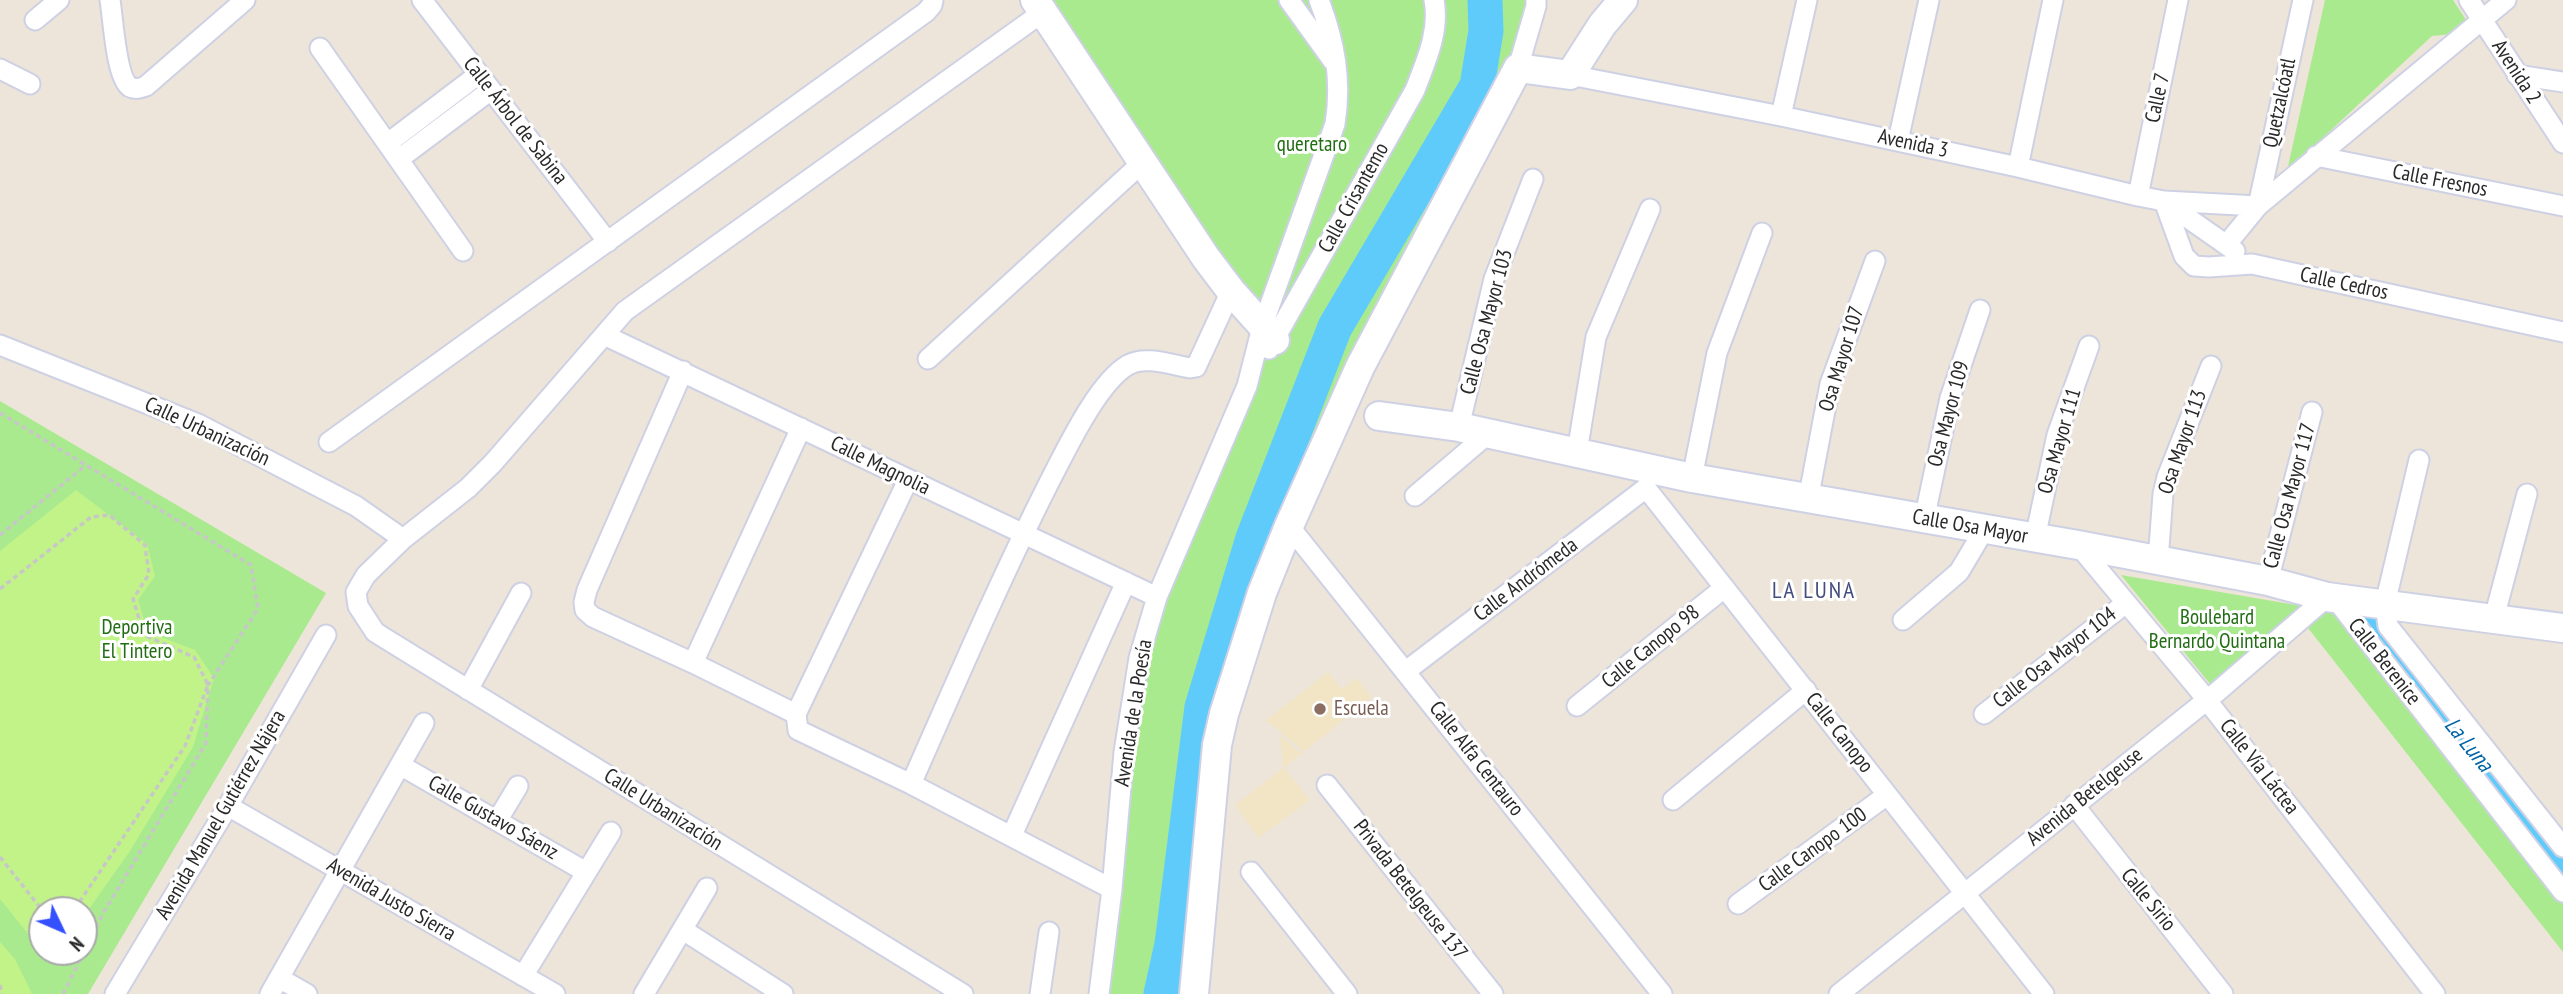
<!DOCTYPE html>
<html>
<head>
<meta charset="utf-8">
<style>
  body { margin:0 }
  #map { position:relative; width:2563px; height:994px; overflow:hidden; background:#ede5d9; font-family:"PT Sans Narrow",sans-serif }
  canvas { display:block }
  .north { position:absolute; left:28px; top:896px; width:70px; height:70px; box-sizing:border-box; background:#fff; border:2px solid #a9a9a9; border-radius:50%; rotate:134deg; font-size:19px; font-weight:700; line-height:28px; text-align:center; color:#292929 }
  .north::after { content:''; display:block; margin:auto; width:24px; height:32px; background:#3450ff; clip-path:polygon(50% 0,100% 100%,50% 72%,0 100%) }
</style>
</head>
<body>
<div id="map">
<canvas width="2563" height="994"></canvas>
<div class="north">N</div>
</div>
<script>
const g = document.querySelector('canvas').getContext('2d');
g.lineJoin = 'round';
function fillPath(path, color) {
  g.fillStyle = color;
  g.fill(path, 'evenodd');
}
function stroke(path, color, width, dash) {
  g.strokeStyle = color;
  g.lineWidth = width;
  g.lineCap = dash ? 'butt' : 'round';
  g.setLineDash(dash || []);
  g.stroke(path);
}
function drawText(font, color, halo, rows, align = 'center') {
  g.font = font + ' "PT Sans Narrow",sans-serif';
  g.lineWidth = 6;
  g.setLineDash([]);
  g.textBaseline = 'middle';
  g.strokeStyle = halo;
  g.fillStyle = color;
  for (const [text, x, y, turn = 0] of rows) {
    g.save();
    g.translate(x, y);
    g.rotate((+turn || 0) * Math.PI / 180);
    g.textAlign = isNaN(turn) ? turn : align;
    if (halo) g.strokeText(text, 0, 0);
    g.fillText(text, 0, 0);
    g.restore();
  }
}
const education = new Path2D(`
  M1328,672l14,17 14,-11 16,19 -88,71 26,32 -52,38 -23,-33 48,-37 -3,-33 19,17 4,-1 -37,-31z`);
const green = new Path2D(`
  M1036,0h500v6l-176,361 -136,347 -19,280h-107l21,-191 38,-206 105,-270z
  M2325,0h128l21,32 -42,4 -145,135z
  M0,401l326,192 -238,401h-88zM42,910h42v42h-42z
  M2121,575l204,35 53,15 185,224v103l-266,-338 -86,71z`);
const pitch = new Path2D(`
  M76,490l71,54 8,32 -17,24 10,32 47,18 19,28 -21,69 -63,104 -46,65v-6h-42v41l-42,-52v-348z
  M0,942l15,17 17,35h-32z`);
const river = new Path2D(`
  M2373,626l190,238
  M1161,994l11,-50 30,-237 51,-169 82,-211 142,-241 9,-55 -1,-31`);
const path = new Path2D(`
  M0,413l251,152 7,44 -50,76 -2,58 -104,172 -18,36
  M0,535l86,-70
  M0,589l91,-72 18,-2 36,30 4,29 -16,25 11,36 50,22 14,28 -23,61 -111,164
  M0,857l42,53
  M0,985l2,9
  M63,994l21,-42`);
const street = new Path2D(`
  M110,0c3,18 6,78 20,87 5,3 11,1 16,-1l99,-86
  M422,0l186,242
  M1289,0l44,61
  M2469,0l94,143
  M35,20l24,-20
  M320,48l143,203
  M1518,68l18,-62v-6
  M0,69l30,15
  M1570,75l211,41 237,51 120,29 26,5 94,5 45,-206
  M2517,75l46,7
  M1781,116l26,-116
  M1898,141l31,-141
  M388,143l91,-69
  M2316,156l247,50
  M399,159l92,-69
  M2018,167l35,-167
  M2138,196l40,-196
  M2164,201l20,55 10,10 15,1 43,-3 311,68
  M2165,202l70,49
  M2226,245l32,-39 248,-206
  M604,335l553,262
  M0,345l198,79 158,82 47,33
  M1269,349l146,-259c11,-29 25,-59 19,-90
  M928,359l215,-197
  M683,371l-96,219 -3,12 1,8 8,7 100,46 103,51
  M1459,427l35,-148 39,-100
  M329,442l597,-430 6,-7 1,-5
  M1577,452l19,-115 54,-128
  M2419,460l-34,144 3,22 175,221
  M1692,478l25,-125 45,-120
  M908,480l-112,234 2,16 113,54 201,105
  M1646,488l398,506
  M1415,496l74,-63
  M1808,500l22,-116 45,-123
  M1924,520l26,-122 30,-88
  M1289,526l373,468
  M2035,538l22,-103 32,-89
  M2078,545l121,145 236,304
  M2158,561l5,-67 4,-17 44,-111
  M2268,581l44,-169
  M2334,597l229,295
  M2494,618l33,-124
  M1903,620l56,-48 25,-42
  M693,663l108,-235
  M1406,671l240,-183
  M468,690l53,-97
  M1577,706l147,-118
  M1984,714l142,-111
  M400,765l186,107
  M911,784c47,-106 92,-212 145,-315 15,-29 44,-88 72,-104 17,-10 44,0 62,3l6,-1 35,-76
  M1327,785l166,209
  M1673,800l133,-110
  M2074,805l149,189
  M228,806l327,188
  M497,821l21,-35
  M1012,835l114,-253
  M1251,872l96,122
  M1738,904l149,-109
  M683,930l100,64
  M523,976l88,-144
  M279,978l28,16
  M115,994l113,-188 98,-171
  M270,994l154,-271
  M644,994l63,-106
  M963,994l-577,-355 -11,-7 -17,-26 -2,-14 10,-17 37,-36 65,-51 25,-25 132,-152 418,-299
  M1040,994l9,-62
  M1099,994l13,-105 12,-137 15,-94 18,-61 90,-211 15,-59 73,-203c7,-44 0,-82 -16,-124
  M1839,994l378,-302 110,-95`);
const secondary = new Path2D(`
  M1035,0l171,258 25,33 44,49
  M1379,416l80,11 233,51 386,67 190,36 59,16 236,31
  M1194,994l23,-249 7,-31 38,-121 27,-67 71,-159 158,-299 52,7 32,-50 21,-25`);
const markers = [
  [1320,709,7,"#8d6e63"]
];
const streetNames = [
  ["Avenida 2",2516,72,57],
  ["Calle 7",2158,98,-78],
  ["Quetzalcóatl",2280,103,-78],
  ["Calle Árbol de Sabina",515,121,52],
  ["Avenida 3",1913,144,12],
  ["Calle Fresnos",2440,181,11],
  ["Calle Crisantemo",1354,198,-61],
  ["Calle Cedros",2344,284,12],
  ["Calle Osa Mayor 103",1487,322,-75],
  ["Osa Mayor 107",1842,359,-73],
  ["Osa Mayor 109",1949,414,-75],
  ["Calle Urbanización",207,432,25],
  ["Osa Mayor 111",2060,441,-74],
  ["Osa Mayor 113",2183,442,-71],
  ["Calle Magnolia",880,466,26],
  ["Calle Osa Mayor 117",2290,496,-75],
  ["Calle Osa Mayor",1970,527,10],
  ["Calle Andrómeda",1526,580,-37],
  ["Calle Canopo 98",1651,647,-39],
  ["Calle Osa Mayor 104",2055,658,-38],
  ["Calle Berenice",2384,662,52],
  ["Avenida de la Poesía",1134,713,-81],
  ["Calle Canopo",1839,733,52],
  ["Calle Alfa Centauro",1476,759,52],
  ["Calle Vía Láctea",2259,767,52],
  ["Avenida Betelgeuse",2085,797,-39],
  ["Calle Urbanización",663,810,32],
  ["Avenida Manuel Gutiérrez Nájera",221,815,-60],
  ["Calle Gustavo Sáenz",493,818,30],
  ["Calle Canopo 100",1813,850,-36],
  ["Privada Betelgeuse 137",1410,890,52],
  ["Avenida Justo Sierra",391,900,30],
  ["Calle Sirio",2148,900,51]
];
const parkNames = [
  ["queretaro",1312,145],
  ["Boulebard",2217,618],
  ["Bernardo Quintana",2217,642],
  ["Deportiva",137,628],
  ["El Tintero",137,652]
];
const educationNames = [
  ["Escuela",1334,709]
];
const neighbourhoodNames = [
  ["LA LUNA",1814,591]
];
const waterNames = [
  ["La Luna",2468,745,51]
];
fillPath(education, '#f1e5c6');
fillPath(green, '#a9ea8f');
fillPath(pitch, '#c1f389');
stroke(river, '#5fcbfb', 35);
stroke(street, '#ced1e4', 23);
stroke(secondary, '#ced1e4', 32);
stroke(path, '#c7c7c7', 3.5, [5, 3.5]);
stroke(street, '#fff', 19);
stroke(secondary, '#fff', 28);
for (const [x, y, r, color] of markers) {
  const dot = new Path2D();
  dot.arc(x, y, r, 0, 2 * Math.PI);
  g.fillStyle = color;
  g.fill(dot);
  stroke(dot, '#fff', 2.5);
}
drawText('21px', '#292929', '#fff', streetNames);
drawText('21px', '#206d12', '#fff', parkNames);
drawText('21px', '#785e54', '#fff', educationNames, 'left');
g.letterSpacing = '2px';
drawText('23px', '#454c7e', '#fff', neighbourhoodNames);
g.letterSpacing = '0px';
drawText('italic 23px', '#0065a6', '#fff', waterNames);
</script>
</body>
</html>
